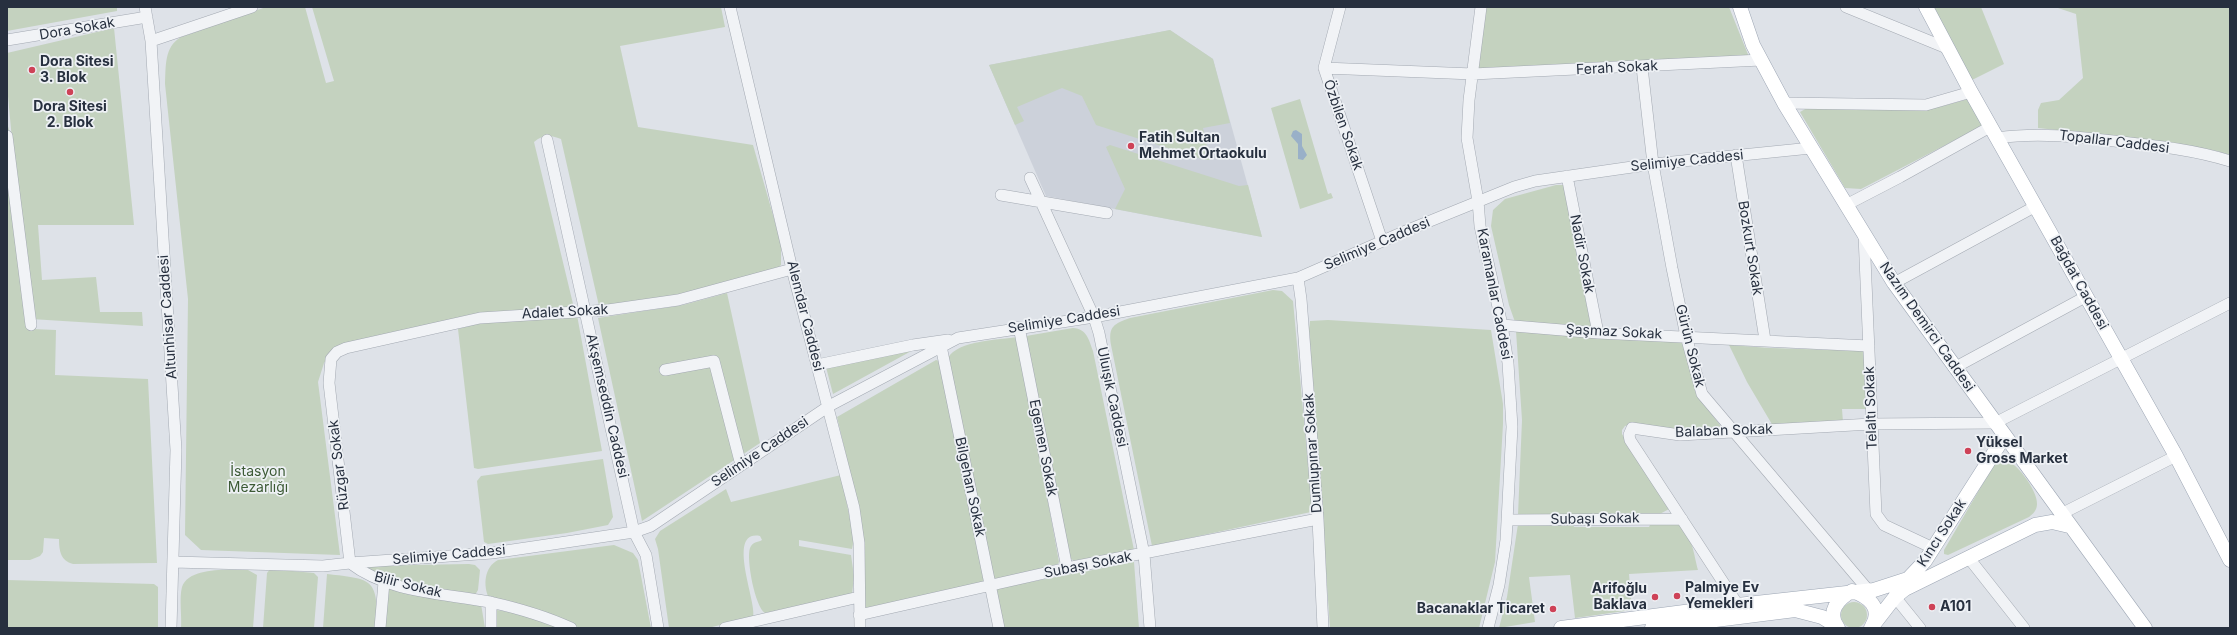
<!DOCTYPE html>
<html>
<head>
<meta charset="utf-8">
<style>
  body { margin:0 }
  #map { position:relative; width:2237px; height:635px; overflow:hidden; background:#dee2e8; font-family:Inter,sans-serif }
  canvas { display:block }
  .frame { position:absolute; inset:0; border:8px solid #27303f; pointer-events:none }
</style>
</head>
<body>
<div id="map">
<canvas width="2237" height="635"></canvas>
<div class="frame"></div>
</div>
<script>
const g = document.querySelector('canvas').getContext('2d');
g.lineJoin = 'round';
function fillPath(path, color) {
  g.fillStyle = color;
  g.fill(path, 'evenodd');
}
function stroke(path, color, width, dash) {
  g.strokeStyle = color;
  g.lineWidth = width;
  g.lineCap = dash ? 'butt' : 'round';
  g.setLineDash(dash || []);
  g.stroke(path);
}
function drawText(font, color, halo, rows, align = 'center') {
  g.font = font + ' Inter,sans-serif';
  g.lineWidth = 3.5;
  g.setLineDash([]);
  g.textBaseline = 'middle';
  g.strokeStyle = halo;
  g.fillStyle = color;
  for (const [text, x, y, turn = 0] of rows) {
    g.save();
    g.translate(x, y);
    g.rotate((+turn || 0) * Math.PI / 180);
    g.textAlign = isNaN(turn) ? turn : align;
    if (halo) g.strokeText(text, 0, 0);
    g.fillText(text, 0, 0);
    g.restore();
  }
}
const built = new Path2D(`
  M1170,30l43,29 49,178 -216,-41 -57,-131z`);
const green = new Path2D(`
  M7,7h110v4l-110,20z
  M266,7h39l21,76 8,-2 -22,-74h409l4,20 -105,19 18,81 115,18 28,98v22l-3,3 -66,20 -54,10 -59,8 -38,-167c-11,-4 -18,-5 -27,3l40,166 -89,7 -155,38 -6,10 -6,19 22,173 -139,-5 -16,-15 3,-236 -23,-215c1,-18 -1,-37 16,-47z
  M1486,7h243l20,50 -271,14z
  M1933,7h48l23,57 -32,16z
  M2055,7h175v148l-14,-4 -85,-13 -93,-10v-18l3,-7 18,-3 24,-22 -7,-64z
  M114,28l20,197h-96l4,55 54,-3 4,35h42l1,14 -112,-7 1,10 24,1 -1,45 93,4 9,184 -84,1c-12,-3 -14,-13 -14,-25l-15,-1 -1,14 -3,4 -10,4h-23v-437l5,17 -5,-55v-32z
  M1170,30l43,29 17,64 -27,5 7,32h-5l-109,-35 -14,-29 -20,-8 -45,19 7,14 -9,4 -26,-60z
  M1300,99l28,95 3,-1 2,5 -33,11 -29,-101z
  M1968,99l16,26 -123,64 -16,-1 -45,-76 7,-4 132,-1z
  M1110,145l129,41 9,-1 14,52 -147,-28 10,-20 -19,-42z
  M1556,185h8l27,141 -2,1 -74,-5 -6,-17 -18,-79 2,-16 12,-11z
  M1273,290l9,1 11,10 18,196v15l-159,34 -41,-201c-3,-19 3,-21 19,-27z
  M727,293l33,150 -118,78 -44,-203 85,-13z
  M577,315l25,136 -124,18 -4,-1 -16,-139 32,-9z
  M1328,320l163,10 12,74v20l-8,138 -16,66h-149l-21,-299 1,-8z
  M1073,328c14,1 16,12 20,23l41,199 -60,11 -4,-3 -44,-222z
  M1516,331l166,11 15,53 26,34 -56,1 -36,-6 -6,2 -3,4v4l46,71 1,4 -11,6h-140l4,-95z
  M1018,337l41,225 -1,2 -64,17 -46,-223c10,-18 51,-18 70,-21z
  M1729,345l41,3 97,3 -1,58h-24l1,13 -70,4 -26,-44z
  M915,349l-82,45 -7,-27z
  M936,360l6,2 42,220 -120,27 -3,-90 -24,-102z
  M603,459l10,58 -5,8 -41,8 -79,11 -4,-2 -7,-61 4,-5z
  M2002,459c13,0 36,32 35,45 0,6 -4,10 -8,13l-81,38 -4,-1v-4l48,-82 5,-8z
  M841,475l13,64 -2,10 -53,-9v6l52,9 3,21 -2,19 -87,18c-10,-6 -19,-54 -15,-65 3,-7 7,-5 12,-8l-2,-4c-35,-7 -2,69 -7,81l-45,11h-39l-11,-79 -3,-10 5,-8 66,-42 5,13z
  M1518,524h55l1,3h75l1,-2 27,-1c15,7 17,32 21,46l-69,4 3,36 -57,8 -5,-43 -41,2 6,45 -36,6 8,-31z
  M614,545l19,8 5,7 13,68h-71l-34,-15 -57,-15c-6,-12 -5,-31 9,-38z
  M1134,562l5,66h-136l-7,-37 3,-3z
  M469,564l6,1 5,5 -2,20 -3,5 -76,-13 -38,-16z
  M270,569l44,4 4,4 -4,51h-51l4,-55z
  M248,570l9,5 -4,53h-72c1,-12 -2,-30 1,-41 7,-21 49,-17 66,-17z
  M327,574c46,5 52,5 49,54h-53z
  M7,580l147,4 4,3v41h-151z
  M388,587l21,7 72,10 4,24h-100z
  M1841 615a13 13 0 1 1 26 0a13 13 0 1 1-26 0Z
  M497,610l18,3 44,15h-62z`);
const water = new Path2D(`
  M1296,130l6,4v12l5,9 -4,5 -5,-1v-15l-7,-8 2,-5z`);
const minor = new Path2D(`
  M145,7l6,34 25,409 -5,178
  M730,7l62,262 62,239 5,35 1,85
  M1340,7l-16,61 58,173
  M1481,7l-12,93 -2,38 11,63 2,25 22,99 6,38 4,64 -6,113 -7,45 -11,43
  M1846,7l103,42
  M7,40l140,-23
  M151,41l101,-34
  M1642,67l11,97 19,104 14,68 16,58 167,197
  M1324,68l149,6 288,-14
  M1784,103l142,2 45,-13
  M7,136l24,189
  M1997,138c42,-6 82,-1 125,4 36,4 73,8 108,19
  M547,140l87,392 12,23 12,73
  M1736,155l29,185
  M1567,176l31,157
  M1030,178l64,139 5,16 45,221 6,74
  M1001,195l106,18
  M1846,205l54,-28 90,-50
  M1864,235l12,279 8,11 49,23
  M792,269l-114,31 -70,10 -128,8 -134,30 -9,4 -6,7 -2,24 21,180 142,-10 142,-21 17,-6 178,-120 129,-68 136,-21 204,-39 110,-48 106,-43 21,-6 118,-17 158,-16
  M1298,278l3,21 17,220 5,109
  M1894,283l142,-77
  M1502,325l96,8 271,13
  M1019,327l48,241
  M941,346l58,282
  M817,365l96,-20 35,-5
  M1954,368l133,-72
  M665,370l49,-9 27,104
  M2061,514l115,-58
  M1508,520l174,-1
  M1968,557l56,71
  M173,562l150,4 27,-3c39,30 92,30 140,39 27,6 55,14 81,26
  M1895,597l25,31
  M491,602v26
  M1738,605l-108,-165 -1,-5 3,-7 48,7 191,-11 124,-1 235,-120
  M859,615l208,-47 251,-49
  M380,628l4,-46
  M725,628l134,-31`);
const major = new Path2D(`
  M1740,7l13,38 31,58 110,180 251,345
  M1926,7l45,85 205,364 54,104
  M1561,628l177,-23 136,-15 34,-11 17,-18 79,-124
  M1652,628l143,-18 27,7 13,8 2,3
  M1838,628c-12,-16 0,-29 14,-37 16,5 31,17 20,35
  M1871,628l24,-31 10,-8 130,-64 17,-3 17,4`);
const markers = [
  [32,70,4,"#ce4257"],
  [70,92,4,"#ce4257"],
  [1131,146,4,"#ce4257"],
  [1968,451,4,"#ce4257"],
  [1677,596,4,"#ce4257"],
  [1655,597,4,"#ce4257"],
  [1932,607,4,"#ce4257"],
  [1553,609,4,"#ce4257"]
];
const streetNames = [
  ["Dora Sokak",77,29,-10],
  ["Ferah Sokak",1617,68,-3],
  ["Özbilen Sokak",1343,125,71],
  ["Topallar Caddesi",2114,142,7],
  ["Selimiye Caddesi",1687,161,-6],
  ["Selimiye Caddesi",1377,244,-23],
  ["Bozkurt Sokak",1750,248,81],
  ["Nadir Sokak",1582,254,79],
  ["Bağdat Caddesi",2079,283,61],
  ["Karamanlar Caddesi",1494,294,79],
  ["Adalet Sokak",565,312,-3],
  ["Alemdar Caddesi",805,316,76],
  ["Altunhisar Caddesi",168,317,-94],
  ["Selimiye Caddesi",1064,320,-9],
  ["Nazım Demirci Caddesi",1927,327,55],
  ["Şaşmaz Sokak",1614,332,3],
  ["Gürün Sokak",1690,346,76],
  ["Uluışık Caddesi",1112,397,78],
  ["Akşemseddin Caddesi",607,406,77],
  ["Telaltı Sokak",1871,408,-92],
  ["Balaban Sokak",1724,431,-2],
  ["Egemen Sokak",1043,448,79],
  ["Selimiye Caddesi",760,452,-34],
  ["Dumlupınar Sokak",1313,453,-94],
  ["Rüzgar Sokak",339,465,-97],
  ["Bilgehan Sokak",970,487,78],
  ["Subaşı Sokak",1595,519,-1],
  ["Kıncı Sokak",1942,533,-57],
  ["Selimiye Caddesi",449,555,-5],
  ["Subaşı Sokak",1088,565,-11],
  ["Bilir Sokak",408,585,14]
];
const poiNames = [
  ["Dora Sitesi",40,62],
  ["3. Blok",40,78],
  ["Dora Sitesi",70,107,"center"],
  ["2. Blok",70,123,"center"],
  ["Fatih Sultan",1139,138],
  ["Mehmet Ortaokulu",1139,154],
  ["Yüksel",1976,443],
  ["Gross Market",1976,459],
  ["Palmiye Ev",1685,588],
  ["Yemekleri",1685,604],
  ["Arifoğlu",1647,589,"right"],
  ["Baklava",1647,605,"right"],
  ["A101",1940,607],
  ["Bacanaklar Ticaret",1545,609,"right"]
];
const parkNames = [
  ["İstasyon",258,472],
  ["Mezarlığı",258,488]
];
fillPath(built, '#ccd1da');
fillPath(green, '#c4d2bf');
fillPath(water, '#99b0c8');
stroke(minor, '#a3a9b2', 12);
stroke(major, '#9da6b4', 15);
stroke(minor, '#f1f3f6', 11);
stroke(major, '#fff', 14);
for (const [x, y, r, color] of markers) {
  const dot = new Path2D();
  dot.arc(x, y, r, 0, 2 * Math.PI);
  g.fillStyle = color;
  g.fill(dot);
  stroke(dot, '#eef1f5', 1.5);
}
drawText('14px', '#27303f', '#eef1f5', streetNames);
drawText('bold 14px', '#27303f', '#eef1f5', poiNames, 'left');
drawText('14px', '#3c5a35', '#eef1f5', parkNames);
</script>
</body>
</html>
